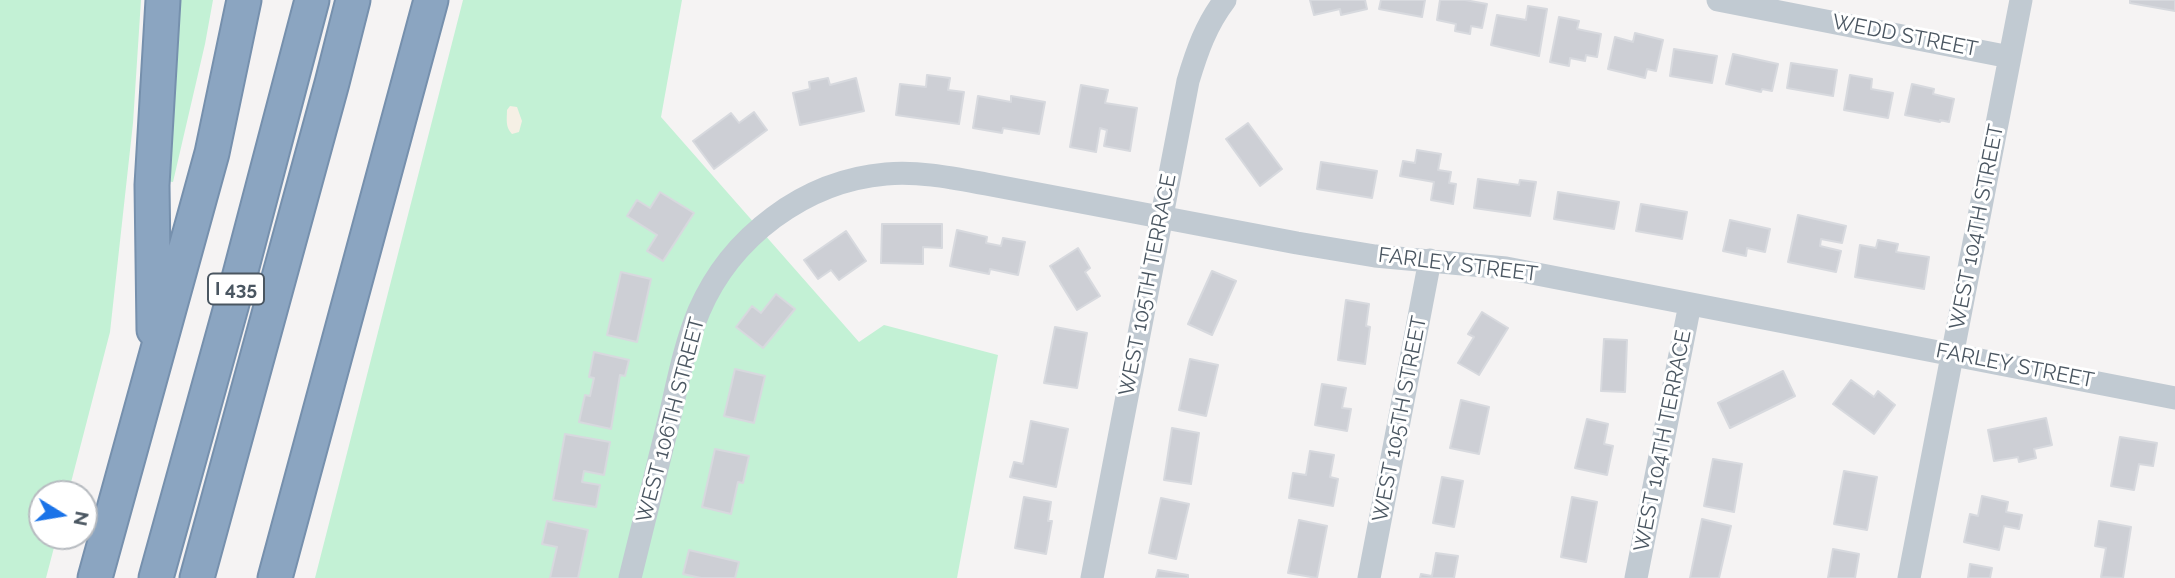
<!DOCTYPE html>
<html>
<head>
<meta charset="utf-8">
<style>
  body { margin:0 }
  #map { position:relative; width:2175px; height:578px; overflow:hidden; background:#f5f3f3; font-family:Raleway,sans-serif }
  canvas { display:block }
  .north { position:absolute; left:28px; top:480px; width:70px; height:70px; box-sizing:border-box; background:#fff; border:2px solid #b7bbc0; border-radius:50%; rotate:101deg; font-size:19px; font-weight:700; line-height:28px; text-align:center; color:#4a5661 }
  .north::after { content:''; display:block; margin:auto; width:24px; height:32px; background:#1a73e8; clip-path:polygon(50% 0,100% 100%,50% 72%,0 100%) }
</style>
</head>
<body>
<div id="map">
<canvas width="2175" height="578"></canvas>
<div class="north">N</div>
</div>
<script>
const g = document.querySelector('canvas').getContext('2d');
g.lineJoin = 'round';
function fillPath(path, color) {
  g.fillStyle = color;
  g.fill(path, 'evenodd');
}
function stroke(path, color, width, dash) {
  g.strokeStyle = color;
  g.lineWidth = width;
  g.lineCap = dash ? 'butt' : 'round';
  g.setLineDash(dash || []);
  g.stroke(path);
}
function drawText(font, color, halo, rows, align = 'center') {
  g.font = font + ' Raleway,sans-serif';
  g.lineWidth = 6;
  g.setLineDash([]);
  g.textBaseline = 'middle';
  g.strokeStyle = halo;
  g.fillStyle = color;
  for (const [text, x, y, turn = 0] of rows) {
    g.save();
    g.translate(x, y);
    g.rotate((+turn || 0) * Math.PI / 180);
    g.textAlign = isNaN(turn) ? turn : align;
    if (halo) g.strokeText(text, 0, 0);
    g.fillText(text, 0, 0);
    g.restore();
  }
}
const green = new Path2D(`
  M0,0h141l-8,123 -23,209 -42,162h-26v42h15l-11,42h-46z
  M176,0h37l-8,44 -32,138 -9,-1z
  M463,0h219l-21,117 198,225 25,-17 114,30 -41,223h-642z`);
const sand = new Path2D(`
  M510,106l7,1 5,14 -3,11 -7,2c-7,-7 -5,-15 -5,-24z`);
const building = new Path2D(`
  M1310,0h55l2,9 -26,6 -1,-6 -26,6z
  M1381,0h44l-3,17 -43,-8z
  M1440,0h25l22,4 -5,24 -11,-2 -1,8 -15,-3 1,-7 -19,-4z
  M2130,0h45v11l-45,-8z
  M1528,6l19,3 -8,47 -48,-11 6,-30 29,5z
  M1559,17l20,4 -2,8 24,5 -4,23 -11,-2 -1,6 -15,-3 -1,8 -19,-4z
  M1635,33l28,7 -7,31 -9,-2 -2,9 -37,-9 7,-32 18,5z
  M1674,49l43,7 -5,27 -42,-7z
  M1733,54l45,10 -6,27 -10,-2 -1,3 -35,-8z
  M1791,63l46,7 -4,26 -46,-8z
  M927,75l23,3 -2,12 16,2 -5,32 -63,-9 4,-31 26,3z
  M1850,75l22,4 -1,10 22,4 -5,25 -44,-8z
  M828,78l2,7 26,-7 8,33 -64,14 -7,-32 17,-4 -1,-7z
  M1912,84l22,5 -1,5 21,5 -5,23 -9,-2v2l-35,-7z
  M1081,85l27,5 -3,13 32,5 -7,43 -26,-5 3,-16 -7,-2 -4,24 -26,-5z
  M978,96l33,6v-6l34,6 -6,32 -36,-6 -1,5 -29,-5z
  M754,112l13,18 -53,39 -21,-28 38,-28 8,10z
  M1248,123l34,46 -22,17 -34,-47z
  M1417,150l24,4 -3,16 13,2 -2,11 7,1 -3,20 -22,-4 3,-18 -34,-6 3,-15 12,2z
  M1321,162l56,9 -5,27 -55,-9z
  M1478,179l41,6 1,-5 16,2 -6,34 -56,-8z
  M660,192l34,21 -31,48 -16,-10 10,-16 -30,-19 10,-16 13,8z
  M1558,192l61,10 -5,27 -60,-10z
  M1641,204l46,8 -5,27 -46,-8z
  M1798,215l48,11 -4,17 -21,-4 -1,7 21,5 -5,21 -48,-10z
  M1730,220l40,9 -5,23 -18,-4 -1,8 -23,-5z
  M882,224h60v24l-19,-1v17l-42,-1z
  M957,230l30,7 -1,6 15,3 2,-8 22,4 -7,33 -28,-6 -1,5 -39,-8z
  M846,231l20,30 -27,19 -8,-10 -13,9 -14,-19z
  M1878,240l20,4 -2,8 33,5 -5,32 -69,-12 5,-32 16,3z
  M1078,248l12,20 -5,4 15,24 -23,14 -27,-44z
  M1212,271l24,10 -24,54 -24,-11z
  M621,272l30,7 -14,63 -30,-7z
  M776,294l19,15 -32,39 -27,-21 16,-21 9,7z
  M1346,300l23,4 -3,22 4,1 -5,37 -27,-4z
  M1482,312l26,16 -29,47 -21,-12 16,-26 -6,-3z
  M1055,327l32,6 -10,55 -33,-5z
  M1604,339l23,1 -2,52 -24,-1z
  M594,352l35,8 -4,16 -5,-1 -9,54 -32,-7 6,-27 5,1 4,-18 -5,-1z
  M1190,359l28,6 -12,51 -27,-6z
  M735,369l30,7 -11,47 -30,-7z
  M1783,371l12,25 -65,32 -12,-25z
  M1851,380l23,17 4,-6 17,14 -21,29 -41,-30z
  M1322,384l24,4 -4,20 9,1 -4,22 -32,-6z
  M1461,400l28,7 -10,47 -29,-6z
  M2046,418l6,27 -18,4 2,9 -17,4 -1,-5 -24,4 -6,-31z
  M1587,419l21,5 -4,20 9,2 -6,29 -32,-7z
  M1031,421l37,8 -12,58 -46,-10 4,-15 9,2z
  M1172,428l27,5 -8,51 -27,-4z
  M565,434l45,8 -6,33 -20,-4 -2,11 18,3 -4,22 -43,-7z
  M2120,437l37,6 -4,23 -14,-2 -5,26 -23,-4z
  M715,449l34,7 -6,27 -5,-1 -7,32 -29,-7z
  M1310,451l24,4 -4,22 8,2 -5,27 -44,-8 4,-25 13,2z
  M1713,459l29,5 -8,48 -30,-6z
  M1844,471l33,6 -10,53 -33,-6z
  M1442,477l21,4 -9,46 -21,-4z
  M1982,496l26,6 -2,10 16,3 -3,14 -15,-3 -5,24 -35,-8 6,-28 8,2z
  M1024,497l27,5 -3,19h4l-6,33 -31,-6z
  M1572,497l25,5 -11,60 -25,-5z
  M1161,498l28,6 -13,55 -27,-6z
  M1702,519l29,7 -12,52h-29z
  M1299,520l28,6 -10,52 -29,-5z
  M547,521l41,9 -10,48h-28l7,-31 -15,-3z
  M2099,521l32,6 -8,51 -22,-1 5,-29 -11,-2z
  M1833,549l26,5 -4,24h-27z
  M689,550l50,12 -4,16h-34l-18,-4z
  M1436,553l22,3 -4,22h-34l1,-4 11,2z
  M1970,564l22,4 -2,10h-22z
  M1158,570l30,5v3h-32z`);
const minor = new Path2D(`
  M1718,0l292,57
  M630,578c13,-51 25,-103 38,-154 9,-37 16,-77 31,-113 32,-74 105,-130 187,-137 33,-3 67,4 100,10l311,59 78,13 131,12 669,130
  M1092,578l96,-497c9,-30 18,-56 37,-81
  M1369,578l61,-318
  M1636,578l54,-274
  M1909,578l112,-578`);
const highway = new Path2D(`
  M154,330l-2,-145 11,-185
  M95,578l117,-425 32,-153
  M156,578l83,-300 73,-278
  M197,578l135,-495 21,-83
  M275,578l156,-578`);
const shields = [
  [236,289,56]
];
const shieldNames = [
  ["I 435",236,289]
];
const streetNames = [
  ["WEDD STREET",1905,36,11],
  ["WEST 104TH STREET",1977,227,-79],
  ["FARLEY STREET",1458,265,7],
  ["WEST 105TH TERRACE",1148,285,-79],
  ["FARLEY STREET",2015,366,11],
  ["WEST 105TH STREET",1400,419,-79],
  ["WEST 106TH STREET",671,420,-75],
  ["WEST 104TH TERRACE",1663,441,-79]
];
fillPath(green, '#c3f1d5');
fillPath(sand, '#f5f0e5');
fillPath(building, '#cdcfd5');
stroke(building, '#d7d9de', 2);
stroke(highway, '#7690ad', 37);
stroke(minor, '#c1cad2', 23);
stroke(highway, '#8ba5c1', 33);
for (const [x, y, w] of shields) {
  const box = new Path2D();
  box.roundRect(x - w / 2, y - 15.5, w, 31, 5);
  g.fillStyle = '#fff';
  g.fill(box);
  stroke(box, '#4a5661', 2);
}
drawText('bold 19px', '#4a5661', null, shieldNames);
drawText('21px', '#4a5661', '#fff', streetNames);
</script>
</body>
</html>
